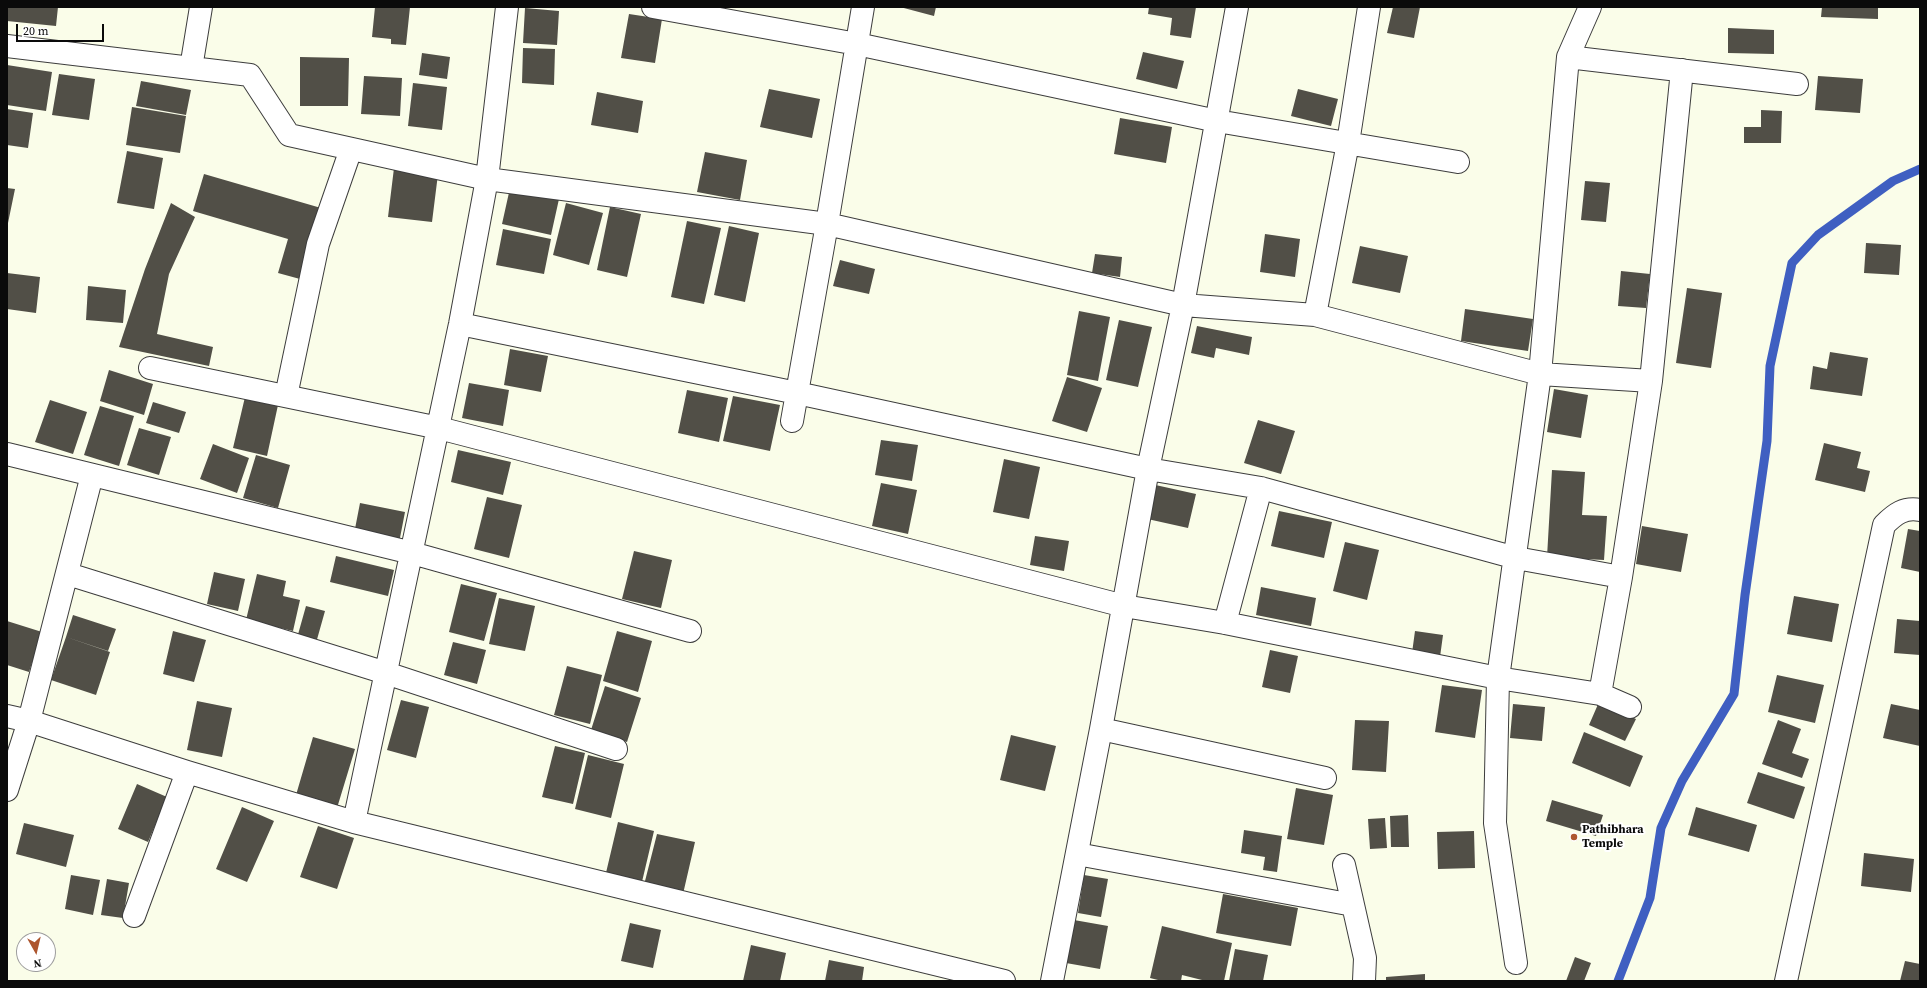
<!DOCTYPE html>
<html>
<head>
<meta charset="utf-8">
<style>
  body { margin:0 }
  #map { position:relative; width:1927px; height:988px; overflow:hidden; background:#fafde9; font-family:"Source Serif 4",serif }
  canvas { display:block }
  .frame { position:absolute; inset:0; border:8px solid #0a0a0a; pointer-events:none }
  .north { position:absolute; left:16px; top:932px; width:40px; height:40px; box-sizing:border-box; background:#fff; border:1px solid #9d9d9d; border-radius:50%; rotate:172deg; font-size:11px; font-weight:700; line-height:16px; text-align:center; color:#0a0a0a }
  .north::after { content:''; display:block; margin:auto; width:14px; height:18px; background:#ad562f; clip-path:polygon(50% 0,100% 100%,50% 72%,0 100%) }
  .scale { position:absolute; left:16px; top:24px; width:88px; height:18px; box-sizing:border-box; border:2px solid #0a0a0a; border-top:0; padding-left:5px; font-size:12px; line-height:14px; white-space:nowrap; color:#0a0a0a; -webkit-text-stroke:3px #fff; paint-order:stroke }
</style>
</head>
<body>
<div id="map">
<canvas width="1927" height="988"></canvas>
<div class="frame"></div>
<div class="north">N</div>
<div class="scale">20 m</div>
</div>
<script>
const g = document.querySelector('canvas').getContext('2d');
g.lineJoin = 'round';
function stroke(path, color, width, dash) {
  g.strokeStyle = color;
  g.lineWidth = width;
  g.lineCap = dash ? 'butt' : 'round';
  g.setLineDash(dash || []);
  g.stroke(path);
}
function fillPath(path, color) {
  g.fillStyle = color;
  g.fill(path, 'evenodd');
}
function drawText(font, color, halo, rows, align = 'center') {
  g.font = font + ' "Source Serif 4",serif';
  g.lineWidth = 4;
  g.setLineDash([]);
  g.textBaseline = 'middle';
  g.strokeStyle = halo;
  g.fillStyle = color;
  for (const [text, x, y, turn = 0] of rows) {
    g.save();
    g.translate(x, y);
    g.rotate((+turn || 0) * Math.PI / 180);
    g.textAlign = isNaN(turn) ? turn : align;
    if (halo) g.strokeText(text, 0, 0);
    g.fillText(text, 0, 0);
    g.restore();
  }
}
const stream = new Path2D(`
  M1618,981l32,-83 11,-70 21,-47 52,-87 11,-99 22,-154 3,-75 22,-103 26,-28 75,-54 27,-12`);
const building = new Path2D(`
  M8,7h50l-2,19 -49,-5z
  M375,7h35l-4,38 -15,-1v-5l-19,-2z
  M900,7h36l-2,9z
  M1149,7h47l-5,31 -21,-3 2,-17 -24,-4z
  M1393,7h27l-6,31 -27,-5z
  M1822,7h56v12l-57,-2z
  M525,8l34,3 -2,34 -34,-2z
  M629,14l33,5 -7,44 -34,-5z
  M1728,28l46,2v24l-46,-1z
  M523,48l32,1 -1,36 -32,-2z
  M1143,52l41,9 -7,28 -41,-10z
  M422,53l28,4 -3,22 -28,-4z
  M300,57l49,1 -1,48h-48z
  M7,65l45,7 -6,39 -39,-6z
  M59,74l36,5 -6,41 -37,-5z
  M364,76l38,2 -2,38 -39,-2z
  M1818,76l45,3 -3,34 -45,-3z
  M141,81l50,9 -5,25 -50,-9z
  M413,83l34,4 -5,43 -34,-4z
  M769,89l51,10 -8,39 -52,-11z
  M1298,89l40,10 -7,27 -40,-10z
  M597,92l46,9 -5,32 -47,-8z
  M132,107l54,9 -6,37 -54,-8z
  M7,109l26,4 -5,35 -21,-3z
  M1761,110l21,1 -1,32h-37v-16h17z
  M1120,118l52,9 -6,36 -52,-9z
  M127,151l36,7 -9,51 -37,-6z
  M705,152l42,8 -7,40 -43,-8z
  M394,168l44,6 -6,48 -44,-5z
  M204,174l117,34 -21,71 -22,-6 10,-34 -95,-28z
  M1585,181l25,2 -4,39 -25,-2z
  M7,188l8,1 -7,34h-1z
  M510,188l49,11 -8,36 -49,-11z
  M171,203l24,14 -26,57 -12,60 56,13 -4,19 -90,-19 26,-78z
  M566,203l37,10 -14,52 -36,-10z
  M610,207l31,7 -14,63 -30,-7z
  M687,221l34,7 -17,76 -33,-7z
  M729,226l30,7 -14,69 -31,-7z
  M503,229l48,10 -7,35 -48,-9z
  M1265,234l35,5 -5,38 -35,-5z
  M1866,243l35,2 -2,30 -35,-2z
  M1360,246l48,10 -8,37 -48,-10z
  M1095,254l27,3 -2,20 -28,-4z
  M840,260l35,9 -6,25 -36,-8z
  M1621,271l29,3 -4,34 -28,-2z
  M7,273l33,4 -4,36 -29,-4z
  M88,286l38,4 -3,33 -37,-3z
  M1687,288l35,5 -11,75 -35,-5z
  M1465,309l68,10 -5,32 -67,-10z
  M1079,311l31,6 -12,64 -31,-6z
  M1119,320l33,7 -14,60 -32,-7z
  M1197,326l55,11 -3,18 -33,-7 -2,10 -23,-5z
  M510,349l38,7 -7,36 -37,-7z
  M1830,352l38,6 -6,38 -52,-7 3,-23 14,3z
  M109,370l44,14 -9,31 -44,-14z
  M1067,377l35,11 -15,44 -35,-11z
  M469,383l40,7 -6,36 -41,-8z
  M1554,389l34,6 -7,43 -34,-6z
  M687,390l41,8 -9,44 -41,-9z
  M733,396l47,9 -10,46 -47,-10z
  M245,397l33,8 -11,51 -34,-8z
  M50,400l37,12 -14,42 -38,-12z
  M153,402l33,10 -7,21 -33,-10z
  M100,406l34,10 -15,50 -35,-11z
  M1258,420l37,11 -14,43 -37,-11z
  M139,428l32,9 -12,38 -32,-10z
  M881,440l37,5 -6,36 -37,-6z
  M1824,443l37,9 -4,16 13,3 -5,21 -50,-12z
  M213,444l36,14 -12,35 -37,-14z
  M458,450l53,12 -8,33 -52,-13z
  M256,455l34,10 -12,43 -35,-10z
  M1004,459l36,8 -11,52 -36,-7z
  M1552,470l33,2 -3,43 25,1 -3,44 -57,-3z
  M881,483l36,7 -9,44 -36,-8z
  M1151,484l45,10 -8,34 -45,-10z
  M487,497l35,8 -13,53 -35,-9z
  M360,503l45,9 -6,31 -45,-9z
  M1279,511l53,11 -8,36 -53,-12z
  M1642,526l46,8 -7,38 -45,-8z
  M1908,529l12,2v41l-19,-4z
  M1035,536l34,5 -5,30 -34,-6z
  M1345,542l34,8 -12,50 -34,-9z
  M634,551l38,9 -11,48 -39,-9z
  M336,556l58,14 -6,26 -58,-14z
  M214,572l31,7 -7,32 -31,-7z
  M257,574l29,7 -3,15 17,4 -7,31 -47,-11z
  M461,584l36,9 -13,48 -35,-9z
  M1261,587l55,11 -5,28 -55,-11z
  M1794,596l45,8 -7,38 -45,-8z
  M499,598l36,8 -10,45 -36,-7z
  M306,606l19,5 -9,32 -19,-5z
  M73,615l43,14 -8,22 -42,-14z
  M1897,619l23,2v34l-26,-2z
  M7,621l35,11 -13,40 -22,-7z
  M173,631l33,9 -12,42 -31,-8z
  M617,631l35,10 -14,51 -35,-11z
  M1415,631l28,4 -3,22 -28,-4z
  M66,637l44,15 -14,43 -45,-15z
  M453,642l33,8 -9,34 -33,-9z
  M1270,650l28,6 -8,37 -28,-6z
  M567,666l35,9 -12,49 -36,-9z
  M1777,675l47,10 -9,38 -47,-11z
  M1442,685l40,5 -7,48 -40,-6z
  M605,686l36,12 -14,44 -36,-12z
  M401,700l28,7 -13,51 -29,-8z
  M197,701l35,7 -10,49 -35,-7z
  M1599,702l37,17 -11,22 -36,-16z
  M1513,704l32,3 -3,34 -32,-3z
  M1891,704l29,6v36l-37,-8z
  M1355,720l34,1 -3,51 -34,-2z
  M1778,720l23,9 -9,24 17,6 -7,19 -40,-14z
  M1584,732l59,24 -13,31 -58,-24z
  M1011,735l45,11 -11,45 -45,-11z
  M313,737l42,12 -18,59 -41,-13z
  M555,746l30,7 -12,51 -31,-7z
  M588,755l36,9 -13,54 -36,-9z
  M1758,772l47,15 -11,32 -47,-16z
  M137,784l30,13 -19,45 -30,-13z
  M1296,788l37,7 -9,50 -37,-6z
  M1552,800l51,15 -7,21 -50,-15z
  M242,807l32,14 -27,61 -31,-13z
  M1696,807l61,18 -8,27 -61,-17z
  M1408,815l1,32h-18l-1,-31z
  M1385,818l2,30 -17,1 -2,-30z
  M618,822l36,9 -13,55 -36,-9z
  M24,823l50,12 -8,32 -50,-13z
  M318,826l36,12 -17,51 -37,-12z
  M1244,830l38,6 -5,36 -14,-2 2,-13 -24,-4z
  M1474,831l1,37 -37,1 -1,-37z
  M657,834l38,8 -12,52 -39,-9z
  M1864,853l50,6 -3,33 -50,-6z
  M71,875l29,5 -7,35 -28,-6z
  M1084,875l24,4 -7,38 -23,-4z
  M107,879l22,4 -6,35 -22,-3z
  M1223,894l75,14 -7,38 -75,-13z
  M1074,920l34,6 -8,43 -34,-6z
  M630,923l31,7 -8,38 -32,-7z
  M1162,926l70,17 -8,38h-18l-24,-6 -1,6h-19l-12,-3z
  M751,945l35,8 -6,28h-37z
  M1235,949l33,6 -5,26h-34z
  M1575,957l16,6 -7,18h-18z
  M829,960l35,7 -2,14h-37z
  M1905,961l15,3v17h-20z
  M1425,974v7h-39v-4z`);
const street = new Path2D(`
  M653,7l204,37 360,77 241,41
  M7,46l243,29 39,60 198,44 340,45 356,81 132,10 225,59 111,7
  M1568,57l229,27
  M191,68l10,-61
  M1315,315l33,-172 21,-136
  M460,324l337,69 351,76 113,19 255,70 105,19
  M150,368l289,60 685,178 101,17 273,55 102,16 30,13
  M286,396l32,-152 33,-95
  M792,421l35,-197 36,-217
  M7,454l405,99 278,78
  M68,574l318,99 230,76
  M1225,623l36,-135
  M1600,694l21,-117 30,-196 31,-311
  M7,716l22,5 158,51 167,50 650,159
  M1101,729l224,49
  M7,790l22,-69 63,-246
  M354,822l106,-498 27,-145 20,-172
  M1077,854l276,51
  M1344,865l21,93 -1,23
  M134,916l53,-144
  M1516,963l-21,-140 3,-145 42,-304 28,-317 22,-50
  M1052,981l49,-252 47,-260 35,-164 54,-298
  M1786,981l98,-456c11,-11 20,-18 36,-15`);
const markers = [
  [1574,837,4,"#ad562f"]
];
const poiNames = [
  ["Pathibhara",1582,830],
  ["Temple",1582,844]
];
stroke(stream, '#3f5fc1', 9);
fillPath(building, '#514f47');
stroke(street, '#3d3d3d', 24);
stroke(street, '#fff', 22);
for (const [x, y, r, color] of markers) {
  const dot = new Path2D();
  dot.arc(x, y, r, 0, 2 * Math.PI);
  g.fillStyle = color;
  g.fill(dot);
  stroke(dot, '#fff', 1.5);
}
drawText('bold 12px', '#0a0a0a', '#fff', poiNames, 'left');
</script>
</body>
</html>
